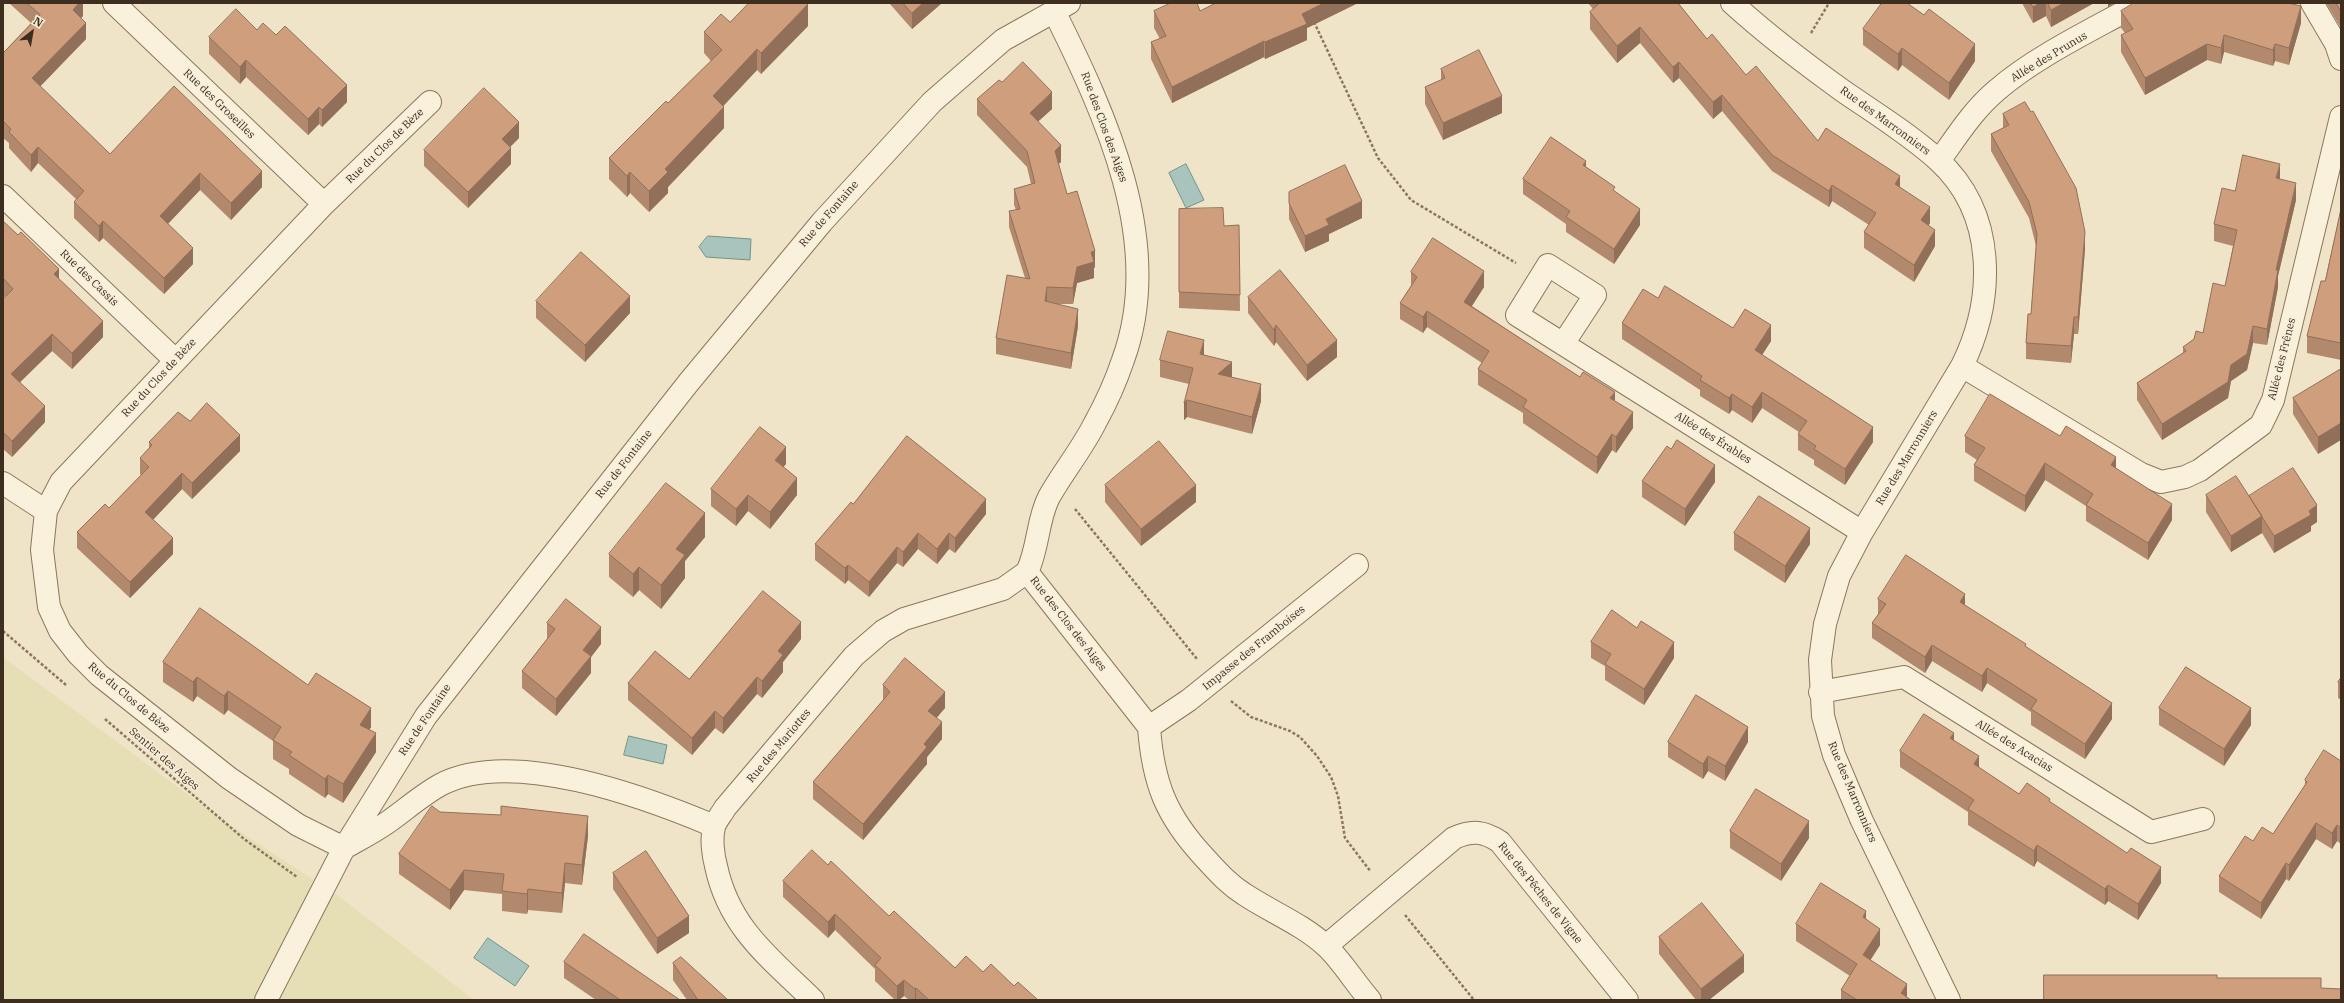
<!DOCTYPE html>
<html>
<head>
<meta charset="utf-8">
<style>
  body { margin:0 }
  #map { position:relative; width:2344px; height:1003px; overflow:hidden; background:#f0e4c8; font-family:"IBM Plex Serif",serif }
  canvas { display:block }
  .frame { position:absolute; inset:0; border:4px solid #3d2e20; pointer-events:none }
  .north { position:absolute; left:12px; top:12px; width:40px; height:40px; -webkit-text-stroke:3px #f7eed8; paint-order:stroke; rotate:31deg; font-size:11px; font-weight:700; line-height:16px; text-align:center; color:#3d2e20 }
  .north::after { content:''; display:block; margin:auto; width:14px; height:18px; background:#3d2e20; clip-path:polygon(50% 0,100% 100%,50% 72%,0 100%) }
</style>
</head>
<body>
<div id="map">
<canvas width="2344" height="1003"></canvas>
<div class="frame"></div>
<div class="north">N</div>
</div>
<script>
const g = document.querySelector('canvas').getContext('2d');
g.lineJoin = 'round';
function fillPath(path, color) {
  g.fillStyle = color;
  g.fill(path, 'evenodd');
}
function stroke(path, color, width, dash) {
  g.strokeStyle = color;
  g.lineWidth = width;
  g.lineCap = dash ? 'butt' : 'round';
  g.setLineDash(dash || []);
  g.stroke(path);
}
function drawText(font, color, halo, rows, align = 'center') {
  g.font = font + ' "IBM Plex Serif",serif';
  g.lineWidth = 3;
  g.setLineDash([]);
  g.textBaseline = 'middle';
  g.strokeStyle = halo;
  g.fillStyle = color;
  for (const [text, x, y, turn = 0] of rows) {
    g.save();
    g.translate(x, y);
    g.rotate((+turn || 0) * Math.PI / 180);
    g.textAlign = isNaN(turn) ? turn : align;
    if (halo) g.strokeText(text, 0, 0);
    g.fillText(text, 0, 0);
    g.restore();
  }
}
const farmland = new Path2D(`
  M3,657l219,163 119,78 133,102h-471z`);
const water = new Path2D(`
  M1186,164l18,36 -18,8 -17,-35z
  M708,236l43,3 -1,21 -44,-3 -7,-10z
  M629,736l38,9 -4,19 -39,-9z
  M488,938l41,28 -14,20 -41,-28z`);
const path = new Path2D(`
  M1314,22l64,136 33,42 105,63
  M1811,33l18,-30
  M1075,509l122,150
  M3,631l63,54
  M1231,701l20,16 39,14 10,6 17,19 14,21 7,19 7,42 26,34
  M105,719l139,120 53,38
  M1405,915l69,85`);
const street = new Path2D(`
  M114,3l210,201
  M1732,3c35,32 72,60 111,88 32,22 66,43 95,69 59,54 57,139 24,206l-100,166 -23,44 -14,48 -5,36 3,56 11,39 28,66 87,179
  M2312,3l24,41 5,15
  M430,102l-106,102 -263,278 -15,29 -4,39 7,57 11,24 18,23 21,21 130,103 69,47 46,23c14,-8 30,-16 44,-26 17,-12 34,-27 52,-37 71,-38 205,12 274,41
  M1939,161c18,-25 34,-51 58,-71 39,-34 97,-61 143,-87
  M3,196l172,164
  M1563,344l32,-49 -47,-30 -31,50 345,217
  M1962,366l179,108 20,8 24,-5 15,-7 61,-45 12,-25 68,-283
  M3,483l43,28
  M1027,572c12,-25 10,-52 22,-75 14,-25 33,-48 46,-74 11,-20 21,-42 28,-63 43,-117 -18,-246 -69,-349
  M1027,572l122,155c4,56 17,89 55,130 13,14 24,27 40,37 27,18 58,30 82,52 16,15 29,37 44,54
  M1820,692l84,-15 247,155 52,-13
  M1149,727l40,-27 168,-135
  M1326,946l128,-108c18,-8 30,-7 46,4l127,158
  M266,1000l78,-152 82,-132 263,-334 133,-160 110,-120 71,-62 66,-37
  M813,1000c-43,-42 -84,-72 -97,-134 -3,-11 -5,-28 -2,-39 2,-7 8,-13 11,-19l129,-152 29,-25 21,-12 99,-30 24,-17`);
const wall = new Path2D(`
  M9,3h74v13l-2,2 5,21 -46,47 70,68 152,33 -31,33 -31,-30 -32,34 25,40 -29,30 -61,-56 -4,4 -25,-24v-16l2,-3 -38,-36 -7,9 -22,-24v-5l-6,-5v-87l1,1 27,-29z
  M889,3h53l-30,26z
  M1216,3h142l-51,25v12l-42,19 -1,-2 -92,46 -21,-44v-17l9,-3 -6,-11v-17h46z
  M1588,3h90l29,36 111,102 82,46 30,36 -2,2 7,21 -21,36 -50,-34v-16l5,-7 -37,-24 -3,6 -57,-36 -50,-60 -9,8 -34,-41 -6,5 -33,-40 -23,20 -27,-34v-17l3,-3z
  M2022,3h72l-43,24 -5,-11 -13,7z
  M2326,3h15v25z
  M2121,11l180,12 -12,42 -14,-4 -2,5 -49,-14 -3,12 -14,-4 -62,35 -24,-43v-17l4,-2 -4,-5z
  M1924,15l51,46 -26,39 -47,-35 -4,6 -35,-26v-16z
  M730,22l78,4 -47,48 -4,-4 -34,36 1,22 -56,59v6l-19,19 -19,-19 -3,4 -18,-18v-21l59,-55 43,-42 -7,-8v-21z
  M257,30l90,72 -25,25 -3,-3 -11,11 -62,-58 -6,7 -31,-30v-17z
  M1441,69l61,44 -59,27 -18,-36v-17l16,-7z
  M1002,82l50,27 -14,12 23,41 -3,2 9,30 28,73 -1,1v10l-17,5 -4,21h-18l23,22 -7,43 -75,-15v-16l29,-60 -16,-51v-16l7,-1 -2,-5v-16l17,-5 -4,-17 -50,-52v-16z
  M2003,114l82,135 -7,85h-4l-3,29 -45,-4v-16l5,-29 5,-68 -7,-28 -38,-67v-17l12,-6z
  M519,138l-9,9 1,17 -43,44 -44,-42v-16z
  M1586,167l29,25 25,33 -26,39 -48,-32v-8l-43,-30v-15z
  M2280,179l16,21 -18,76v11l-11,58 -14,-2 -6,27 -16,11 -3,17 -66,42 -25,-40v-17l46,-30v-6l20,-14 22,-47 8,-40 -19,-5v-17l21,-33z
  M1289,192l73,26 -33,16v7l-24,11 -16,-33z
  M1179,209l45,17 15,-1 1,86 -61,-3z
  M2341,209v151l-34,-7v-17l18,-55z
  M3,221l56,58 44,58 -31,32 -20,-18 -32,31 25,40 -33,35 -9,-8v-150l2,-2 -2,-2z
  M1411,272l73,15 -12,19 143,95 18,27 -17,25 -4,-3 -15,24 -74,-51v-10l-45,-28v-16l4,-6 -55,-36 -4,6 -23,-14v-16l11,-17z
  M1248,297l89,60 -30,24 -31,-39 -2,4 -26,-33z
  M1658,298l75,30 38,13 -9,14 111,87 -28,43 -31,-20v-5l-16,-10v-16l1,-2 -37,-24 -10,15 -20,-13 -3,4 -29,-18v-6l-78,-51v-16z
  M536,301l94,12 -45,49 -49,-44z
  M1204,355l28,22 29,24 -9,33 -65,-17 -3,3 5,-36 -29,-7v-17z
  M2341,369l-23,85 -25,-40v-16z
  M190,421l50,30 -48,48 -10,-10 -29,31 20,34 -43,44 -53,-50v-16l32,-24 32,-33 -1,-1v-16l9,-10v-6z
  M1965,436h95l56,32 56,52 -24,40 -62,-39v-15l-41,-26 -20,32 -51,-31v-16l3,-5 -12,-8z
  M786,464l-3,3 14,28 -27,34 -22,-18 -12,15 -25,-20v-17z
  M1642,481l73,1 -30,44 -43,-29z
  M1105,485l91,17 -55,44 -36,-44z
  M2206,495l43,2 68,25 -6,4v5l-37,22 -12,-20 -31,19 -25,-40z
  M853,504l133,10 -31,39 -6,-4 -12,15 -19,-15 -15,18 -6,-4 -28,34 -21,-17 -3,4 -30,-24v-16z
  M1734,533l76,11 -25,39 -51,-33z
  M705,537l-20,24v17l-24,31 -22,-19 -6,7 -24,-20v-23z
  M1878,599l87,6 61,42 86,72 -27,40 -54,-34v-13l-44,-29 -5,9 -50,-31 -7,12 -53,-35v-15l6,-8z
  M547,623l54,21 -10,13v16l-35,43 -34,-28v-17l25,-32z
  M1637,628l37,30 -30,47 -39,-25v-14l-14,-8v-16z
  M801,639l-18,23v10l-21,26 -5,-4 -34,40 -8,-6 -23,27 -64,-55v-17l61,-4z
  M163,662l145,23 63,42 -2,3 7,22 -33,51 -15,-9 -3,4 -36,-24v-5l-16,-10v-18l-45,-31 -4,5 -27,-19 -4,6 -30,-20z
  M2341,678v22l-3,-2v-16z
  M883,685l62,23 -9,10 6,21 -15,18v7l-64,76 -50,-41v-17l70,-81z
  M2159,708l92,17 -27,41 -65,-41z
  M1954,740l25,28 40,26 31,8 111,81 -23,37 -30,-19 -3,4 -68,-44 -3,6 -66,-42v-13l-68,-45v-16z
  M1668,742h80l-23,39 -17,-10 -5,8 -35,-22z
  M2341,761v83l-4,-3 -5,8 -16,-10 -27,42 -3,-2 -25,40 -42,-27v-16l34,-35 20,-7 32,-49v-5z
  M440,812l148,24 -6,49 -17,-2 -3,30 -34,-3 -1,4 -25,-3v-17l-38,-4 -14,20 -51,-36v-20z
  M1730,831l79,7 -28,43 -51,-33z
  M828,865l61,51 66,52 28,4 31,14 24,14h-129l-5,-4 -5,4h-4l-20,-19v-12l-40,-39 -7,8 -45,-41v-16z
  M613,873l76,60 -32,21 -44,-65z
  M1866,920l14,25 -10,15 37,37 4,3h-70v-10l9,-14 -54,-35v-17z
  M1659,937l85,35 -35,28h-13l-37,-46z
  M564,962l116,38h-84l-32,-22z
  M673,963l55,37h-41l-14,-20z`);
const shadedWall = new Path2D(`
  M77,3h6v13l-10,10v-16z
  M923,3h19l-30,26v-16z
  M1324,3h34l-51,25v12l-42,19v-17l37,-28z
  M2040,3h6v13l-13,7v-16z
  M2064,3h30l-43,24v-17z
  M2108,3h6l-6,4z
  M808,4v22l-47,48v-21z
  M2301,6v17l-12,42v-17z
  M86,23v16l-54,56v-17z
  M1640,27v16l-23,20v-17z
  M2224,35v17l-3,12v-16z
  M1264,41v16l-92,46v-16z
  M1975,44v17l-26,39v-17z
  M2207,44v16l-62,35v-17z
  M2275,44v17l-2,5v-16z
  M1902,48v17l-4,6v-17z
  M757,49v21l-44,47v-21z
  M246,60v17l-6,7v-17z
  M1679,62v16l-6,5v-16z
  M347,85v17l-25,25v-17z
  M1052,92v17l-22,20v-16z
  M1722,95v16l-9,8v-17z
  M1502,96v17l-59,27v-17z
  M319,107v17l-11,11v-16z
  M724,107v21l-56,59v6l-19,19v-21l16,-22z
  M519,122v16l-17,17v-16z
  M1061,145v17l-6,5v-16z
  M38,147v16l-7,9v-17z
  M511,148v16l-43,44v-16z
  M1586,161v15l-3,-11z
  M2280,164v16l-4,-2z
  M262,171v16l-31,33v-17z
  M630,172v21l-3,4v-21z
  M200,173v17l-40,42v-16z
  M1900,176v17l-5,-9z
  M2296,183v17l-18,76v11l-11,58v-16l9,-59z
  M1832,185v16l-3,6v-16z
  M1362,201v17l-33,16v7l-24,11v-16l21,-17z
  M1930,207v16l-9,14v-17z
  M1640,209v16l-26,39v-15z
  M103,221v17l-4,4v-16z
  M1935,230v16l-21,36v-17z
  M2085,232v17l-7,85v-17z
  M193,248v16l-29,30v-16z
  M1095,251v16l-1,1v10l-17,5 -4,21v-16l4,-21 14,-15z
  M59,269v17l-5,-12z
  M1484,271v16l-20,31v-16z
  M1047,287v16l-2,-2z
  M630,296v17l-45,49v-17z
  M1078,309v17l-7,43v-16z
  M1427,311v16l-4,6v-16z
  M2074,317v17l-3,29v-17z
  M103,321v16l-31,32v-16z
  M1276,325v17l-2,4v-16z
  M1771,325v16l-16,25v-16z
  M2253,326v17l-6,27 -16,11 -3,17 -66,42v-16z
  M52,334v17l-41,40v-17z
  M1204,340v16l-4,-2z
  M1337,340v17l-30,24v-16z
  M1232,362v17l-14,-5z
  M1261,384v17l-9,33v-17z
  M1615,392v16l-5,-10z
  M1762,392v16l-10,15v-16z
  M1732,394v16l-3,4v-16z
  M1187,400v17l-3,3v-17z
  M45,406v16l-33,35v-16z
  M1633,412v16l-17,25v-16z
  M2341,423v17l-23,14v-17z
  M1873,427v15l-28,43v-16z
  M1612,434v16l-15,24v-17z
  M240,435v16l-48,48v-16z
  M786,447v17l-11,13v-17z
  M2116,457v16l-5,-8z
  M2045,463v17l-20,32v-16z
  M1715,465v17l-30,44v-17z
  M182,473v16l-37,39v-16z
  M797,478v17l-27,34v-17z
  M1196,485v17l-55,44v-17z
  M748,495v16l-12,15v-17z
  M986,499v15l-31,39v-15z
  M2172,504v16l-24,40v-17z
  M2317,505v17l-6,4v5l-37,22v-17z
  M705,513v24l-20,24v17l-24,31v-24l15,-36z
  M2262,516v17l-31,19v-16z
  M1810,528v16l-25,39v-17z
  M918,533v16l-15,18v-15z
  M949,533v16l-12,15v-15z
  M173,538v16l-43,44v-16z
  M897,547v16l-28,34v-15z
  M848,565v15l-3,4v-16z
  M639,567v23l-6,7v-23z
  M1965,594v15l-5,-7z
  M801,622v17l-18,23v10l-21,26v-17l16,-30z
  M601,627v17l-10,13v16l-35,43v-17l27,-49z
  M1674,642v16l-30,47v-16z
  M1932,645v16l-7,12v-16z
  M1987,668v15l-5,9v-16z
  M197,677v19l-4,6v-20z
  M757,677v17l-34,40v-16z
  M228,691v19l-4,5v-19z
  M945,692v16l-17,20v-17z
  M2112,703v16l-27,40v-15z
  M371,708v19l-11,17v-19z
  M2251,708v17l-27,41v-17z
  M715,711v17l-23,27v-17z
  M942,722v17l-15,18v7l-64,76v-16l61,-80z
  M1748,727v15l-23,39v-15z
  M376,733v19l-33,51v-19z
  M1954,733v16l-4,-11z
  M1708,756v15l-5,8v-15z
  M1979,756v16l-5,-8z
  M328,775v19l-3,4v-19z
  M588,816v20l-6,49v-20z
  M1809,821v17l-28,43v-17z
  M2316,823v16l-27,42v-16z
  M2337,825v16l-5,8v-16z
  M2037,845v16l-3,6v-16z
  M565,863v20l-3,30v-20z
  M2286,863v16l-25,40v-16z
  M2161,867v16l-23,37v-16z
  M464,870v20l-14,20v-20z
  M2108,885v16l-3,4v-16z
  M528,889v21l-1,4v-20z
  M1866,911v17l-3,-11z
  M835,914v16l-7,8v-16z
  M689,916v17l-32,21v-16z
  M1880,929v16l-17,27v-17z
  M1744,955v17l-35,28h-8v-11z
  M904,980v16l-5,4h-2v-14z
  M1907,984v16l-6,-7z
  M916,988v12h-1v-11z`);
const building = new Path2D(`
  M27,3h52l-6,7 13,13 -54,55 78,76 64,-68 88,85 -31,32 -31,-30 -40,43 33,32 -29,30 -61,-57 -4,5 -25,-24 10,-11 -46,-44 -7,8 -22,-23 2,-3 -8,-8v-70l1,1 36,-37z
  M749,3h57l2,1 -47,49 -4,-4 -44,47 11,11 -59,62 3,3 -19,19 -19,-19 -3,4 -18,-18 57,-57 2,2 54,-53 -18,-18 17,-18 9,8z
  M903,3h20l-11,10z
  M1171,3h26l3,8 16,-8h108l-22,11 5,10 -42,18 -1,-1 -92,46 -21,-45 15,-6 -12,-25z
  M1600,3h78l29,36 5,-5 34,41 10,-9 62,75 8,-13 74,48 -5,8 35,23 -9,13 14,10 -21,35 -50,-33 12,-19 -44,-28 -3,6 -57,-36 -50,-60 -9,7 -34,-40 -6,5 -33,-40 -23,19 -27,-34z
  M1882,3h25l17,12 5,-6 46,35 -26,39 -47,-35 -4,6 -35,-25z
  M2031,3h9l-7,4z
  M2048,3h16l-13,7z
  M2134,3h154l13,3 -12,42 -14,-4 -2,6 -49,-15 -3,13 -14,-4 -62,34 -24,-43 12,-6 -12,-18z
  M2336,3h5v8z
  M236,9l21,21 6,-7 13,12 9,-9 62,59 -25,25 -3,-3 -11,12 -62,-59 -6,7 -31,-30z
  M1479,50l23,46 -59,27 -18,-36 20,-9 -4,-9z
  M1023,62l29,30 -22,21 31,32 -6,6 12,43 10,-3 18,60 -4,1 3,10 -17,5 -4,21 -26,-1 -2,14 33,8 -7,44 -75,-15 11,-63 23,4 -21,-68 11,-2 -6,-20 21,-6 -8,-32 -50,-52 22,-19 3,2z
  M484,88l35,34 -17,17 9,9 -43,44 -44,-42z
  M2025,102l6,10 2,-1 43,77 9,44 -7,85h-4l-3,29 -45,-3 2,-29h3l6,-80 -8,-32 -38,-68 18,-9 -6,-11z
  M1551,137l35,24 -3,4 32,22 -2,3 27,19 -26,40 -48,-32 4,-6 -47,-32z
  M2243,155l37,9 -4,14 20,5 -20,87h2l-11,59 -14,-3 -6,28 -16,11 -3,17 -66,42 -25,-41 49,-32 -3,-4 11,-8 2,-8 7,2 10,-50 12,3 12,-56 -23,-6 8,-36 13,3z
  M1345,165l17,36 -36,18 3,6 -24,11 -16,-33v-11z
  M1223,208l1,18 15,-1 1,70 -61,-3v-83z
  M2341,209v134l-34,-7 14,-55h4z
  M3,221l15,14 3,-3 38,37 -5,5 49,47 -31,32 -20,-19 -41,40 34,32 -33,35 -9,-9v-133l10,-10 -10,-11z
  M1433,238l51,33 -20,31 116,75 3,-5 32,20 -5,6 23,14 -17,25 -4,-3 -15,23 -74,-50 4,-7 -49,-31 11,-18 -62,-40 -4,6 -23,-14 17,-26 -6,-5z
  M581,252l49,44 -45,49 -49,-44z
  M1280,270l57,70 -30,25 -31,-40 -2,5 -26,-33z
  M1665,286l68,42 12,-19 26,16 -16,25 118,77 -28,42 -31,-20 2,-3 -18,-12 9,-13 -45,-29 -10,15 -20,-13 -3,4 -29,-18 2,-4 -80,-53 21,-34 15,9z
  M1168,331l36,9 -4,14 32,8 -14,12 43,10 -9,33 -65,-17 -3,3 9,-35 -33,-8z
  M2341,369v54l-23,14 -25,-39z
  M1990,394l70,42 6,-10 50,31 -5,8 61,39 -24,39 -62,-38 7,-11 -48,-31 -20,33 -51,-31 11,-17 -20,-12z
  M207,403l33,32 -48,48 -10,-10 -37,39 28,26 -43,44 -53,-50 28,-28 4,4 40,-41 -9,-9 12,-13 -3,-3 29,-30 12,9z
  M760,427l26,20 -11,13 22,18 -27,34 -22,-17 -12,14 -25,-20z
  M907,436l79,63 -31,39 -6,-5 -12,16 -19,-16 -15,19 -6,-5 -28,35 -21,-17 -3,3 -30,-24 36,-42 2,2z
  M1677,440l38,25 -30,44 -43,-28 25,-35 4,3z
  M1159,441l37,44 -55,44 -36,-44z
  M2293,468l24,37 -8,6 2,4 -37,21 -25,-40z
  M2236,476l26,40 -31,20 -25,-41z
  M666,483l39,30 -29,36 9,6 -24,30 -22,-18 -6,7 -24,-20z
  M1759,496l51,32 -25,38 -51,-33z
  M1906,555l59,39 -5,8 66,42 -1,2 87,57 -27,41 -54,-35 6,-9 -50,-32 -5,8 -50,-31 -7,12 -53,-34 14,-19 -8,-5z
  M763,591l38,31 -23,29 5,4 -21,26 -5,-4 -34,41 -8,-7 -23,27 -64,-55 27,-32 34,28z
  M566,599l35,28 -18,23 8,6 -35,43 -34,-28 33,-42 -8,-6z
  M200,608l108,77 8,-12 55,35 -11,17 16,8 -33,51 -15,-9 -3,4 -36,-24 3,-3 -19,-12 8,-13 -53,-36 -4,5 -27,-19 -4,5 -30,-20z
  M1612,610l25,18 4,-7 33,21 -30,47 -39,-25 6,-10 -20,-12z
  M905,658l40,34 -17,19 14,11 -18,22 3,3 -64,77 -50,-42 77,-90 -7,-7z
  M2186,667l65,41 -27,41 -65,-41z
  M2341,678v6l-3,-2z
  M1696,695l52,32 -23,39 -17,-10 -5,8 -35,-22z
  M1924,714l30,19 -4,5 29,18 -5,8 45,30 8,-11 23,16 -1,2 78,52 4,-5 30,19 -23,37 -30,-19 -3,4 -68,-44 -3,6 -66,-42 6,-9 -74,-49z
  M2324,750l17,11v67l-4,-3 -5,8 -16,-10 -27,42 -3,-2 -25,40 -42,-27 26,-40 8,5 9,-14 11,7 34,-52 -2,-2z
  M1756,789l53,32 -28,43 -51,-33z
  M432,806l8,6 61,3v-9l87,10 -6,49 -17,-2 -3,30 -34,-4 -1,5 -25,-3 2,-17 -40,-4 -14,20 -51,-36z
  M812,850l16,15 3,-4 58,55 5,-5 61,57 11,-12 17,16 8,-8 23,22 4,-4 20,18h-109l-13,-12 -1,1 -11,-9 -7,6 -22,-21 6,-7 -46,-44 -7,8 -45,-41z
  M646,851l43,65 -32,22 -44,-65z
  M1821,883l45,28 -3,6 17,12 -17,26 44,29 -6,9 10,7h-54l-16,-10 16,-26 -61,-40z
  M1702,903l42,52 -43,34 -42,-52z
  M584,934l96,66h-62l1,-1 -55,-37z
  M681,957l47,43h-30l-25,-37z
  M2044,975h173v3h104v10l20,1v11h-297z`);
const streetNames = [
  ["Allée des Prunus",2049,57,-31],
  ["Rue des Groseilles",219,104,44],
  ["Rue des Marronniers",1885,121,36],
  ["Rue des Clos des Aiges",1104,127,70],
  ["Rue du Clos de Bèze",385,146,-44],
  ["Rue de Fontaine",829,214,-49],
  ["Rue des Cassis",89,278,44],
  ["Allée des Frênes",2282,359,-76],
  ["Rue du Clos de Bèze",159,378,-47],
  ["Allée des Érables",1713,438,32],
  ["Rue des Marronniers",1907,458,-59],
  ["Rue de Fontaine",624,464,-52],
  ["Rue des Clos des Aiges",1068,624,52],
  ["Impasse des Framboises",1254,648,-39],
  ["Rue du Clos de Bèze",129,698,40],
  ["Rue de Fontaine",425,720,-56],
  ["Rue des Mariottes",779,746,-50],
  ["Allée des Acacias",2014,746,32],
  ["Sentier des Aiges",164,759,41],
  ["Rue des Marronniers",1852,792,67],
  ["Rue des Pêches de Vigne",1540,893,51]
];
fillPath(farmland, '#e6deb5');
fillPath(water, '#a9c4bc');
stroke(water, '#6f938a', 1);
stroke(street, '#8d765c', 24);
stroke(path, '#8d765c', 2.5, [3, 2]);
stroke(street, '#faf1dc', 22);
fillPath(wall, '#b2896c');
fillPath(shadedWall, '#916f58');
fillPath(building, '#cf9f7d');
stroke(building, '#916f58', 1);
drawText('11px', '#3d2e20', '#f7eed8', streetNames);
</script>
</body>
</html>
